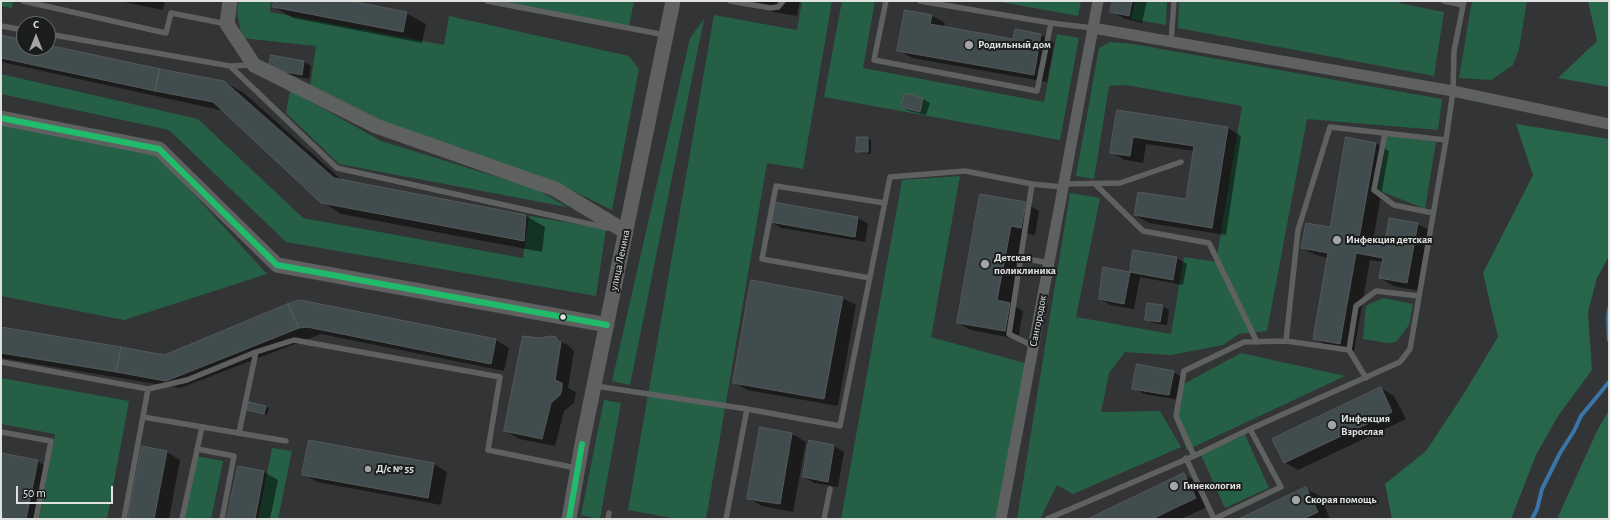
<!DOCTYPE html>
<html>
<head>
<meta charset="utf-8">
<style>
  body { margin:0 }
  #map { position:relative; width:1610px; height:520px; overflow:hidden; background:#333435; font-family:"Alegreya Sans",sans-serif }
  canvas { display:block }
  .frame { position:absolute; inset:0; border:2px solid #e0e2e2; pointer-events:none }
  .north { position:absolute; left:16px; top:16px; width:40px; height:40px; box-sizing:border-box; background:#1b1d1d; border:1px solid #6a6c6c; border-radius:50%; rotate:0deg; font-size:11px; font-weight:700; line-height:16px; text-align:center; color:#e0e2e2 }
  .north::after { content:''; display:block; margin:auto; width:14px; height:18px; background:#a3a5a5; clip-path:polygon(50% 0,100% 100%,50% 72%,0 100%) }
  .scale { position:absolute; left:16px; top:486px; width:97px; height:18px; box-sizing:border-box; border:2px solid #e0e2e2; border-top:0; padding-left:5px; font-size:12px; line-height:14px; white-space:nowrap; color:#e0e2e2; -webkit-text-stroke:3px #1b1d1d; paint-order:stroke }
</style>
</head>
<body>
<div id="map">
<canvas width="1610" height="520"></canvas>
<div class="frame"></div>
<div class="north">С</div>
<div class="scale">50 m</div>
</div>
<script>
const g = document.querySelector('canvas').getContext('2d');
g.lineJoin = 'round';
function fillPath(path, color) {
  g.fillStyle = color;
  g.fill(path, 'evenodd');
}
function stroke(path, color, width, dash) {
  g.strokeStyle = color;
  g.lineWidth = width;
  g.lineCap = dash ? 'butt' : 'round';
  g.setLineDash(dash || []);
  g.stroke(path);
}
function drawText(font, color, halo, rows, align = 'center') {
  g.font = font + ' "Alegreya Sans",sans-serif';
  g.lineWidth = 4;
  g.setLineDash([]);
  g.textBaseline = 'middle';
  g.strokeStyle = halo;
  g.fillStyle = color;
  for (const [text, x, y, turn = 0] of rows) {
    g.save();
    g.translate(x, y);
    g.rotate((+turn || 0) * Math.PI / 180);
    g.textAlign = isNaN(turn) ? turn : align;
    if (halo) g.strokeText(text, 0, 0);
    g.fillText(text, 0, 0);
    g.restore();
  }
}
const green = new Path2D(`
  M1,1h12l-1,7 -11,-2z
  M239,1h32l-1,11 174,33 5,-29 180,40 10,13 -27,141 -55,-27 -177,-60 -70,-36 6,-41 -74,-8 -5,-27z
  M497,1h137l-5,26z
  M802,1h30l-29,168 -36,-6 -61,356h-28l-50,-9 86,-495 83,15z
  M842,1h33l-12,67 181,34 13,-68 22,4 -19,102 -236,-43z
  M996,1h85l-3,15z
  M1135,1h32l-1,24 -35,-6z
  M1179,1h220v2l45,9 -10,64 -256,-48z
  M1472,1h55l-8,48 -6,16 -22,15 -32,-2z
  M704,19l-74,366 -18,-4 78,-343z
  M1110,42l23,2 309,55 -4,31 -131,-11 -40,212 -28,3 -16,11 -52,10 -46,-3 -16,21 -8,39 59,-1 21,36 -108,47 -16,-9 -17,34h-23l53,-326 30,5 -24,119 95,17 13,-77 32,5 26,-156 -116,-21 -17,1 -15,93 -18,-3 23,-128z
  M1,74l197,45 105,99 220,40 6,-42 77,13 -10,67 -310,-54 -117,-112 -168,-36z
  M290,90l91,51 155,48 31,18 -228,-43 -53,-51z
  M1,124l156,30 110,120 -143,46 -123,-24z
  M1387,135l49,7 -11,67 -47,-19z
  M960,176l-29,161 97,27 -28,155h-159l61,-339z
  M1383,298l30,6 -4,21 -13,17 -8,1 -25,-4 3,-33z
  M1241,353l104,23 -158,74 -12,-30 5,-34z
  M1,378l128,23 -22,118h-68l16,-85 -54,-10z
  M604,400l17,3 -21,116h-1l-18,-4z
  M1245,435l24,53 -44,20 -24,-53z
  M272,448l20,3 -14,68h-20z
  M196,456l27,5 -12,58h-27z`);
const forest = new Path2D(`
  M1588,1h21v86l-51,-9 39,-37z
  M1516,124l93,15v117l-12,22 -9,34 4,58 -34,46 -22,39 -25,64h-119l-7,-35 41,-33 37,-56 35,-58 -15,-64 50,-98z
  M1609,410v109h-52l40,-88z`);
const shadow = new Path2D(`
  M119,1h46l-2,9z
  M275,1h69l62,12 20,11 -4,19 -129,-25 -19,-11z
  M740,1h60l-3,15 -45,-8z
  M1114,1h33l-5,22 -17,-4 -14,-8z
  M932,16l13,7 -1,5 70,12 27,-5 13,8 -7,39 -135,-24 -13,-8z
  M1,36l23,5v7h24v-2l112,24 64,12 20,11 99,88 183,35 19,11 -3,25 -201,-38 -19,-12 -98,-91 -222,-49z
  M272,56l32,6 7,4 -2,13 -33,-7z
  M906,95l17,4 7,4 -4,12 -17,-4 -7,-4z
  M1117,111l111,17 13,8 -15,99 -77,-12 -14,-8 52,-15 8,-49 -49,-7 -3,19 -18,-3 -14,-8z
  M858,138h10l3,2v14l-10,-1 -4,-1z
  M1376,143l13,8 -16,90 13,2 31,-19 14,7 -11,60 -26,-5 -14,-8 3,-16 -13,-2 -16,91 -26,-5 -14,-8 14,-80 -12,-3 -14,-7 29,-20z
  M980,195l46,8 13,8 -4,24 -11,-2 -13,72 12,6 -5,28 -47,-9 -13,-7z
  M774,203l84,15 10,6 -3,18 -84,-14 -10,-6z
  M1134,251l43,7 10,6 -4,21 -43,-8 -6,32 -24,-4 -10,-6 4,-31 27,5z
  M842,298l14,7 -18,101 -91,-16 -13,-8z
  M301,301l195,39 13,8 -5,23 -183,-37 -141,54 -179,-30v-30l163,28z
  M1162,306l7,4 -2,15 -14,-2 -7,-4z
  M555,338l14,8 5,5 -6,37 8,4 -2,11 -10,8 -9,35 -36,-7 -13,-8 34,-92z
  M1173,372l11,6 -4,22 -36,-6 -11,-6z
  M1381,388l13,8 12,23 -108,51 -14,-8z
  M250,403l19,5 -2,7 -19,-5z
  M761,428l31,6 14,8 -13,70 -31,-6 -14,-8z
  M834,446l10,6 -6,35 -24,-4 -10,-6z
  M167,452l13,8 -11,59h-40z
  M1,454l36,7 11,6 -10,52h-37z
  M434,464l13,8 -6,33 -124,-23 -13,-8z
  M239,467l25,5 14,8 -8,39h-42z
  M1184,475l14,7 11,24 -28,13h-91z
  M1306,489l14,7 10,23h-88z`);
const stream = new Path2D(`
  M1609,309l-1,10 1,21
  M1532,519l5,-10 5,-20 18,-36 14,-22 7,-15 28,-34`);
const building = new Path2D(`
  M274,1h76l57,11 -4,20 -130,-25z
  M1113,1h19l-3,15 -19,-4z
  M905,10l27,5 -2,9 83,15 2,-10 26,5 -7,41 -137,-24z
  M1,35l23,5v8h24v-3l112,24 -5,22 -154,-33z
  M271,55l33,6 -2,14 -34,-6z
  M160,69l64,12 110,97 192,37 -2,26 -203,-38 -108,-101 -58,-11z
  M905,93l18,5 -3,14 -19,-5z
  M1117,110l111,17 -16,101 -78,-13 4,-23 48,7 8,-53 -61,-9 -3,19 -20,-3z
  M857,137h11v15h-12z
  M1346,137l30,6 -17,95 26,4 4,-24 29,5 -11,60 -28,-5 4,-20 -27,-5 -16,91 -27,-5 15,-86 -27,-5 5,-25 24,4z
  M980,194l46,8 -5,26 -10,-2 -14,74 13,3 -5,28 -48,-8z
  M773,202l85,15 -3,20 -85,-15z
  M1133,250l44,7 -4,23 -43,-8z
  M1103,267l27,5 -6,32 -25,-5z
  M751,280l92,17 -19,102 -91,-16z
  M300,300l196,39 -5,25 -184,-37 -8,1 -11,-24z
  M1147,303l16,2 -3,17 -15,-2z
  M288,304l11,24 -133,53 -50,-9 5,-25 43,8z
  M1,327l120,20 -5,25 -115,-19z
  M523,336l17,2 11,-2 5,1 1,3 4,2 -6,38 7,3v6l-2,6 -9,8 -9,36 -38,-8z
  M1137,364l37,7 -5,24 -37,-6z
  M1381,387l11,25 -108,51 -12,-24z
  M249,402l17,4 -2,8 -17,-4z
  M760,427l32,6 -12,71 -33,-5z
  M309,440l125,23 -6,35 -126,-23z
  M809,440l25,5 -6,37 -25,-5z
  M142,446l25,5 -13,68h-26z
  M1,453l37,7 -12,59h-25z
  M238,466l26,5 -9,48h-28z
  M1184,473l12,25 -44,21h-64z
  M1306,487l12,25 -15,7h-64z`);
const lane = new Path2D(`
  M23,1l143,32 5,-20 56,11
  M487,1l178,34
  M730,1l40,7 8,-1 5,-6
  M886,1l-12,59 163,31 14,-68
  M920,1l131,22 42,5
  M1444,1l19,4
  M1,26l23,4
  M48,34l182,32 107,102 271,60
  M1171,42l3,-41
  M230,66l22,-1
  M1385,133l-11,57 20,15 39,8
  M1063,184l57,-1 61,-21
  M1095,184l48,47 66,12 48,99
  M1021,258l28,5
  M870,278l-108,-19 14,-73 109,17
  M1286,341l12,-111 32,-103 116,13
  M1033,346l-24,-12 23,-150 31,3
  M1349,350l7,-44 20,-15 43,5
  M1,362l147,27 39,-9 69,-28 38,-12 206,37 -12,73 88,18
  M596,386l151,23 93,17 50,-249 75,-6 67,13
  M143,417l143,24
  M1,432l50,9 -15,78
  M239,433l17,-81
  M197,449l37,7 -12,63
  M1194,456l-18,-40 8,-45 60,-29 42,-1 63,9 17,28
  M1186,458l28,61 67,-32 -31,-58
  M124,519l24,-130
  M182,519l20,-92
  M608,519l1,-6
  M726,519l21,-110
  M824,519l6,-30
  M1047,519l147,-63 56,-27 150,-67 10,-13 36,-209 7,-49 1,-40 10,-50`);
const street = new Path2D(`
  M1093,28l360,63 156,33
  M1001,519l97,-518`);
const secondary = new Path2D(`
  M230,1l-3,23 27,41 122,61 179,63 71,43
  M1,118l158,31 118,116 330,60
  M569,519l13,-75 91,-443`);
const bus1 = new Path2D(`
  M1,118l158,31 118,116 330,60
  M569,519l13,-75`);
const markers = [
  [969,45,5,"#a3a5a5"],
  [1337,240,5,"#a3a5a5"],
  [985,264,5,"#a3a5a5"],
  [563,317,3.5,"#e0e2e2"],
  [1332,425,5,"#a3a5a5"],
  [368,469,4,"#a3a5a5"],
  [1174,486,5,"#a3a5a5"],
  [1296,500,5,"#a3a5a5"]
];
const poiNames = [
  ["Родильный дом",978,45],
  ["Инфекция детская",1346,240],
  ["Детская",994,258],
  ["поликлиника",994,271],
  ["Инфекция",1341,419],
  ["Взрослая",1341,432],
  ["Д/с № 55",376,469],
  ["Гинекология",1183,486],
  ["Скорая помощь",1305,500]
];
const streetNames = [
  ["улица Ленина",620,260,-78],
  ["Сангородок",1038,321,-79]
];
fillPath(green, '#256046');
fillPath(forest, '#28664b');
fillPath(shadow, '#0007');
stroke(stream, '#3a75a9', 4);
fillPath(building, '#414c4f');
stroke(building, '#575858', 1);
stroke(lane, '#5f6161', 5.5);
stroke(street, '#5f6161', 11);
stroke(secondary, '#5f6161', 15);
stroke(bus1, '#20bc6c', 6);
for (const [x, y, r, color] of markers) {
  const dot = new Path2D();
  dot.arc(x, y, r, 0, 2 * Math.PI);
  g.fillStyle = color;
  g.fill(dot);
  stroke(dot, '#1b1d1d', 1.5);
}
drawText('bold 11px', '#e0e2e2', '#1b1d1d', poiNames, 'left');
drawText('11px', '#e0e2e2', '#1b1d1d', streetNames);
</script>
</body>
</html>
